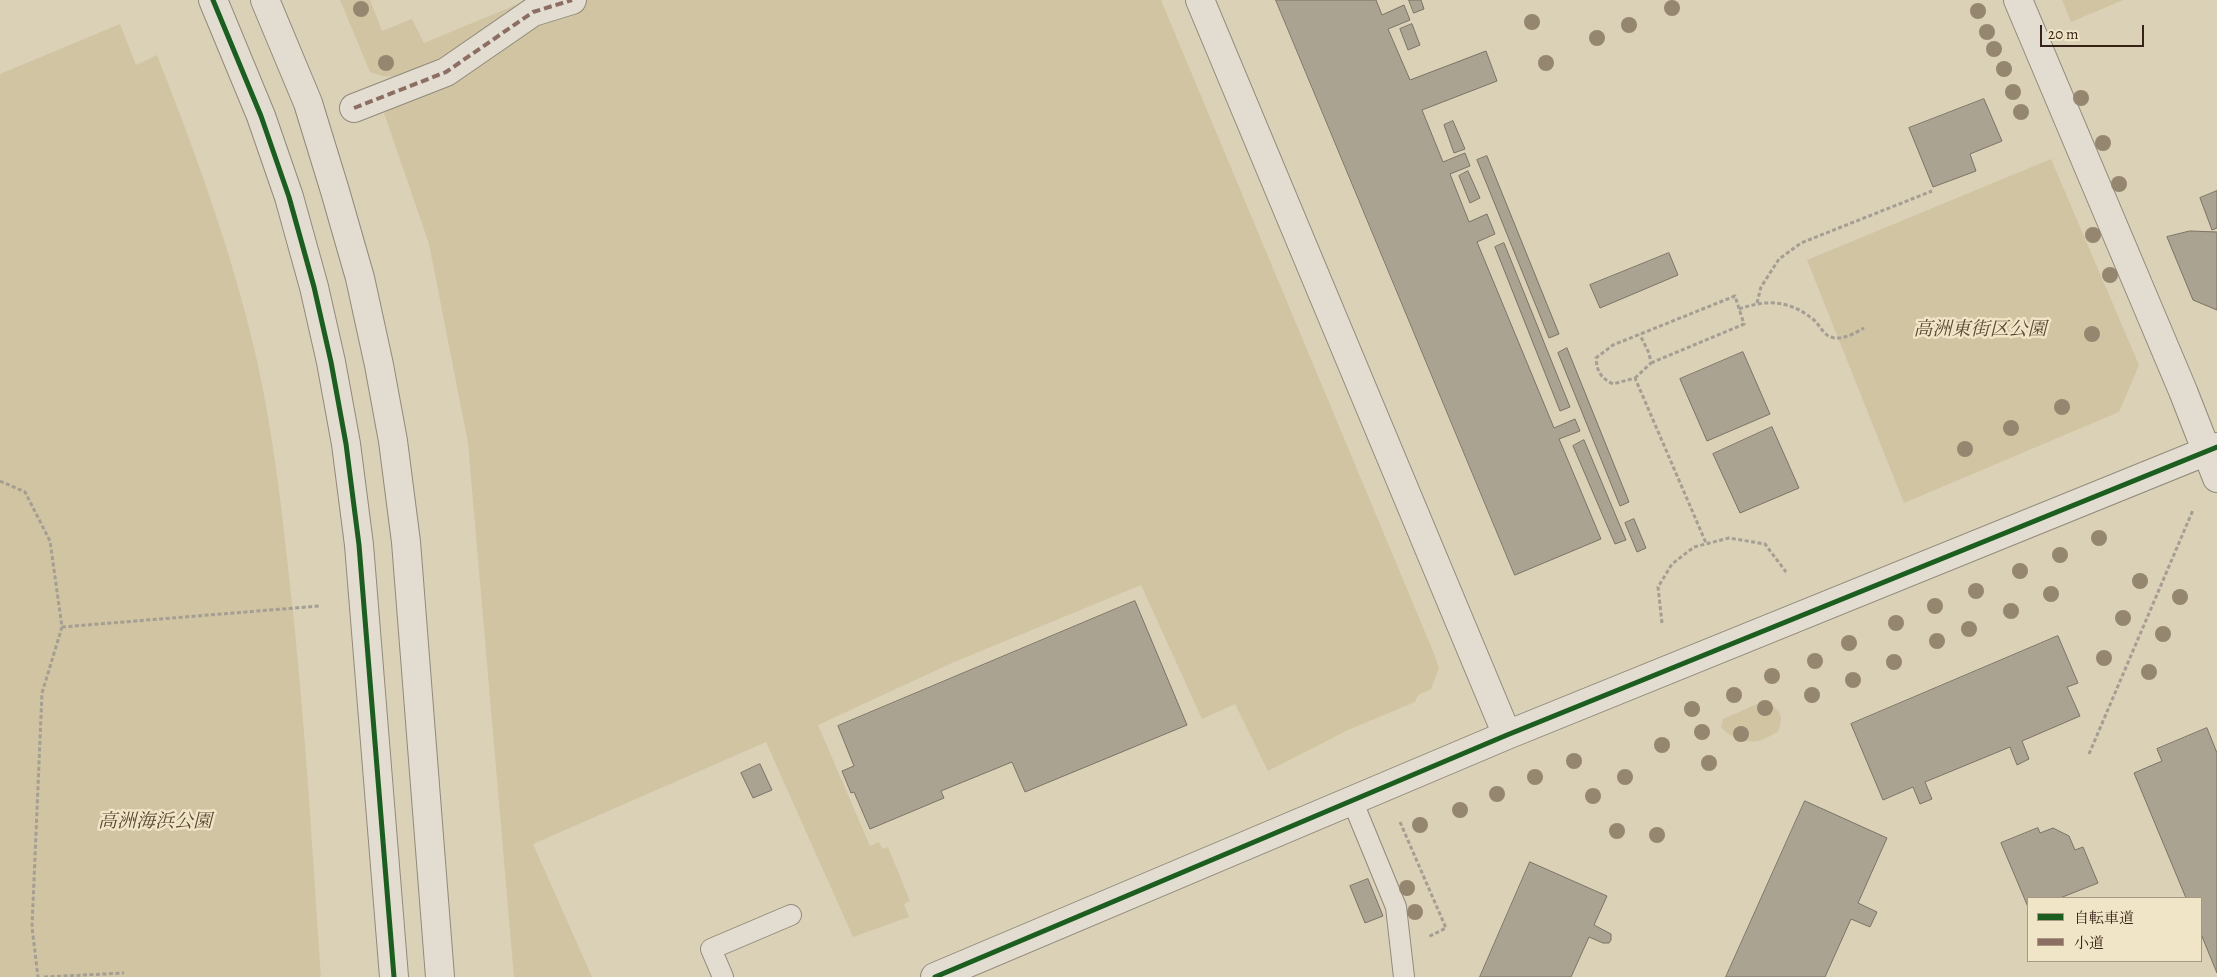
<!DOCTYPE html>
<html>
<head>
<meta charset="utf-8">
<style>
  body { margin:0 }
  #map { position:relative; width:2217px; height:977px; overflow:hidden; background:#dad1b7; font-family:Alegreya,"Noto Serif JP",serif }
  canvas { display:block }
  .legend { position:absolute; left:2027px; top:897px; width:175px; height:65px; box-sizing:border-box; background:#f0e6c7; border:1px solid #a69881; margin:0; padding:6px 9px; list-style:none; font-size:15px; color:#372218 }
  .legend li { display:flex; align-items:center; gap:10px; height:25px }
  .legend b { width:25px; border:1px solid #a69881 }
  .scale { position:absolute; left:2040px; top:25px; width:104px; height:22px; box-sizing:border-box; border:2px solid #372218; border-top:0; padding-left:6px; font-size:15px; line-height:18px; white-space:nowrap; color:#372218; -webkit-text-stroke:4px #f0e6c7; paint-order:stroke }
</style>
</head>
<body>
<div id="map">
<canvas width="2217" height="977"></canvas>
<ul class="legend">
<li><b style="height:6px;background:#1b5e20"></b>自転車道</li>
<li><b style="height:6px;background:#8d6e63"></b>小道</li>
</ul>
<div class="scale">20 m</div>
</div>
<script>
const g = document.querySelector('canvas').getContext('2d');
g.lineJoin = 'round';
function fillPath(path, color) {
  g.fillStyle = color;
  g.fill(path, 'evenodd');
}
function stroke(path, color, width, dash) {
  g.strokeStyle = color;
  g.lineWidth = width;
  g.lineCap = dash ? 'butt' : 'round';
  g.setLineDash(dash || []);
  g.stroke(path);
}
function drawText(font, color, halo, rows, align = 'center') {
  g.font = font + ' Alegreya,"Noto Serif JP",serif';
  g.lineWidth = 5;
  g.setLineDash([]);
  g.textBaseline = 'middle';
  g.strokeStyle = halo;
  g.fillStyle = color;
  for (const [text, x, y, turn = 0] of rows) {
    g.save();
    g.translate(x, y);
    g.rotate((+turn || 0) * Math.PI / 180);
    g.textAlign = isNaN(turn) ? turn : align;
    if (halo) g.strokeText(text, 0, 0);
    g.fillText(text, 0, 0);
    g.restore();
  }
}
const green = new Path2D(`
  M340,0h30l12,31 30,-12 12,24 94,-39 5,10 -68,42 -55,21 -18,-1 -12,-4z
  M529,0h632l274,656 4,12 -8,21 -13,6 -3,7 -67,28 -80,41 -33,-67 -33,15 -61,-134 -189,78 -134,62 52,121 9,-4 3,7 6,-2 22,54 -6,3 5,13 -56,20 -87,-195 -233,102 59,133h-78l-46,-534 -39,-199 -45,-131z
  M2062,0h61l-52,22z
  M120,24l16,41 21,-10c39,99 75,198 99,301 17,76 26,153 34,230 15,130 22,261 31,391h-321v-903z
  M2051,159l88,206 -20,47 -215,91 -97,-243z
  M1762,702c18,5 23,13 16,30 -18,9 -22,13 -41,6 -7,-3 -11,-5 -16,-11l2,-8z`);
const building = new Path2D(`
  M1276,0h100l6,15 22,-10 6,15 -22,9 22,51 76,-29 11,30 -75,29 21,52 22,-9 5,13 -20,8 19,48 18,-8 8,20 -18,8 77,186 21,-9 5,12 -21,8 42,100 -86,36z
  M1409,0h12l3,9 -10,4z
  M1412,24l8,21 -12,5 -8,-21z
  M1984,99l18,42 -32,13 6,17 -43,16 -24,-59z
  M1453,121l12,28 -11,4 -10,-28z
  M1487,156l72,178 -10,4 -72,-178z
  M1468,171l12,27 -10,5 -11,-27z
  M2217,191v37l-5,2 -12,-32z
  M2190,231l27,1v78l-24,-10 -26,-63z
  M1504,243l66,164 -10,4 -65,-164z
  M1669,253l9,22 -78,33 -10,-23z
  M1567,348l62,154 -9,4 -62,-153z
  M1743,352l27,62 -63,27 -27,-62z
  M1772,427l27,61 -59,25 -27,-59z
  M1584,440l42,100 -11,4 -42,-98z
  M1634,519l12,29 -9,4 -12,-29z
  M1135,601l52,124 -162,67 -13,-30 -71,29 3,7 -74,31 -16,-37 -3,1 -9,-22 12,-5 -16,-40z
  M2058,636l20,47 -11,4 13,29 -58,25 7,18 -12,6 -7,-18 -85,35 7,17 -12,5 -7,-17 -30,13 -32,-76z
  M2207,728l10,25v220l-16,-39v-36h-15l-52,-125 28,-12 -5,-12z
  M760,764l12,26 -19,8 -12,-25z
  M1805,801l82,37 -29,65 19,9 -7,15 -19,-8 -26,58h-99z
  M2038,828l2,5 13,-5 16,8 6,14 8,-3 15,36 -38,15h-32v9l-27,-64z
  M1530,862l77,34 -13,29 17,9v6l-2,3h-6l-14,-6 -18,40h-91z
  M1368,879l15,37 -18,7 -15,-37z`);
const path = new Path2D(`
  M1757,303l4,-16 18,-28 22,-16 131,-52
  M1739,309c28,-10 52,-9 76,12 5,5 9,14 16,16 11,4 24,-4 33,-9
  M1651,363l93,-39 -9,-28 -122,49 -17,13c1,14 5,20 17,26l22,-6 71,165
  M1635,378l16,-15 -2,-10 -9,-18
  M0,481l25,11 25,49 12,86 -20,66 -10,234 6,50
  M1662,623l-4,-36 14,-23 22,-17 35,-9 36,6 21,28
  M62,627l257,-21
  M2089,754l104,-244
  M1400,822l46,106 -18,9
  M44,977l80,-4`);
const service = new Path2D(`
  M1352,800l44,107 8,70
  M723,977l-12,-28 80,-34`);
const pedestrian = new Path2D(`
  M354,108l92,-36 87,-60 39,-12`);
const tertiary = new Path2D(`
  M213,0l48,116 28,81 25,90 17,75 15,82 13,101 35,432
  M265,0l43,103 27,88 25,87 19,87 14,76 13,101 34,435
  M1200,0l307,735
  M2018,0l165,391 34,87
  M935,977l572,-242 710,-288`);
const quiet = new Path2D(`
  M354,108l92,-36 87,-60 39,-12`);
const cycleway = new Path2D(`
  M213,0l48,116 28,81 25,90 17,75 15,82 13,101 35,432
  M935,977l572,-242 710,-288`);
const trees = [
  [1672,8],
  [361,9],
  [1978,11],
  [1532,22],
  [1629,25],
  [1987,32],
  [1597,38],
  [1994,49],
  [386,63],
  [1546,63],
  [2004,69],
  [2013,92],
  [2081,98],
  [2021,112],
  [2103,143],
  [2119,184],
  [2093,235],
  [2110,275],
  [2092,334],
  [2062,407],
  [2011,428],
  [1965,449],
  [2099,538],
  [2060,555],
  [2020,571],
  [2140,581],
  [1976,591],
  [2051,594],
  [2180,597],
  [1935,606],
  [2011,611],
  [2123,618],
  [1896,623],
  [1969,629],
  [2163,634],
  [1937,641],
  [1849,643],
  [2104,658],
  [1815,661],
  [1894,662],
  [2149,672],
  [1772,676],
  [1853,680],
  [1734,695],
  [1812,695],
  [1765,708],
  [1692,709],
  [1702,732],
  [1741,734],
  [1662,745],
  [1574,761],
  [1709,763],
  [1535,777],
  [1625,777],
  [1497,794],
  [1593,796],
  [1460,810],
  [1420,825],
  [1617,831],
  [1657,835],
  [1407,888],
  [1415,912]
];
const parkNames = [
  ["高洲東街区公園",1980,330],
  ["高洲海浜公園",155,822]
];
fillPath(green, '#d1c4a2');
fillPath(building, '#aaa392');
stroke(building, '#7b7365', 1);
stroke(service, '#918a7a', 22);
stroke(pedestrian, '#918a7a', 30);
stroke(tertiary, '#918a7a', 30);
stroke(path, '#a49e93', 3, [4, 2.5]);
stroke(service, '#e2ddd0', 20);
stroke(pedestrian, '#e2ddd0', 28);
stroke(tertiary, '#e2ddd0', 28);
stroke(quiet, '#8d6e63', 4, [8, 4]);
stroke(cycleway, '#1b5e20', 5);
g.fillStyle = '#958670';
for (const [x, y] of trees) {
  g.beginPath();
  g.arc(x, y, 8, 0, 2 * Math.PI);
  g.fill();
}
drawText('italic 19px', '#5c4836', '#f0e6c7', parkNames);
</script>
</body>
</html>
